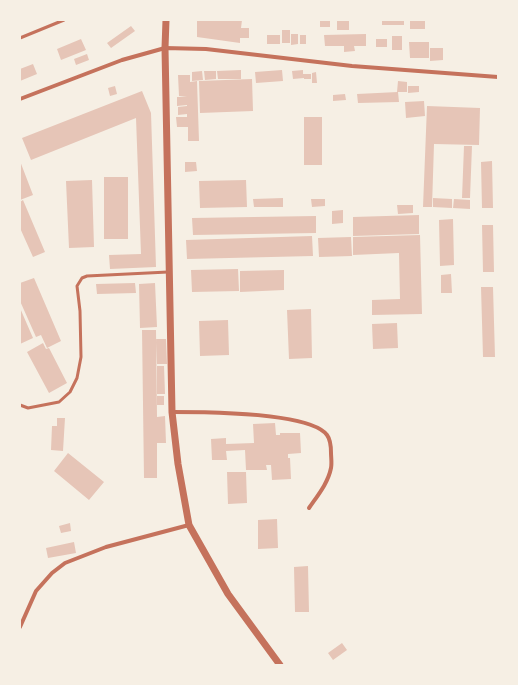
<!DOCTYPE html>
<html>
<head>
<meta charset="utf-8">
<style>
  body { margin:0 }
  #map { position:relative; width:518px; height:685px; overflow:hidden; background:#f6efe4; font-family:"DejaVu Sans",sans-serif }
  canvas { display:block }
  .frame { position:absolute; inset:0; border:21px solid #f6efe4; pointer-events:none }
</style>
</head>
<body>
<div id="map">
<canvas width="518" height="685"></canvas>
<div class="frame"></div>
</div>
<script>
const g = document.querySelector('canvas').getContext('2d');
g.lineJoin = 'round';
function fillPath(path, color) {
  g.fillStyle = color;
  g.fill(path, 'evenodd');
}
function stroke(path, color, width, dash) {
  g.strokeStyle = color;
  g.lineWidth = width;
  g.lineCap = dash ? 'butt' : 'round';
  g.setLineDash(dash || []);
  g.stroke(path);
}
const building = new Path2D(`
  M197,20h45l-1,8h8v10h-9v5l-43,-6z
  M320,20h10v7h-10z
  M337,20h12v10h-12z
  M382,20h22v5h-22z
  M410,20h15v9h-15z
  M131,26l4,5 -24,17 -4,-5z
  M282,30h8v13h-8z
  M291,34h7v10l-7,1z
  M366,34v12h-12l1,5 -11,1v-6h-19l-1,-11z
  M267,35h13v9h-13z
  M300,35h6v9h-6z
  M392,36h10v14h-10z
  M81,39l5,11 -25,10 -4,-11z
  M376,39h11v8h-11z
  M409,42h20v16h-19z
  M430,48h13v12l-13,1z
  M87,54l2,6 -13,5 -2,-6z
  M33,64l4,10 -17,7v-12z
  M241,70v9h-23l-1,-8z
  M282,70l1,11 -27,2 -1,-11z
  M303,70v4h8v5h-7v-1l-11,1 -1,-8z
  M202,71l1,9 -11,1v-9z
  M204,71h12v8l-11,1z
  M316,72l1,11h-5v-10z
  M178,75h12v7l7,-1 2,60h-11v-14h-11l-1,-10h11v-3l-9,1v-8l9,-1v-1l-10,1v-9h10l-8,-1z
  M252,79l1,32 -53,2 -1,-32z
  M398,81l9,1v10h-10z
  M115,86l2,8 -7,2 -2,-8z
  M408,86h11v6l-11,1z
  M142,91l9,22 5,154 -46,2 -1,-14 32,-1 -5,-136 -105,42 -9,-22z
  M398,92l1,10 -41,1 -1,-9z
  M345,94l1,6 -13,1v-6z
  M424,101l1,15 -19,2 -1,-16z
  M427,106l53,2 -1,37 -45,-1 -2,63h-9z
  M304,117h18v48h-18z
  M464,146h8l-2,52h-8z
  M20,161l13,34 -13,5z
  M492,161l1,47h-11l-1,-46z
  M185,162h11l1,9 -12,1z
  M104,177h24v62h-24z
  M92,180l2,67 -25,1 -3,-67z
  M246,180l1,27 -47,1 -1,-27z
  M283,198v9h-29l-1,-8z
  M433,198l19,1v9l-19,-1z
  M311,199h14v7l-13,1z
  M454,199l16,1v9l-17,-1z
  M23,200l22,52 -12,5 -13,-29v-26z
  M397,205h16v8l-15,1z
  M343,210v13l-11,1v-13z
  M419,215v19l-66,2v-19z
  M316,216v17l-123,2 -1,-17z
  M453,219l1,46 -14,1 -1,-46z
  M482,225h11l1,47h-11z
  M420,235l2,79 -50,1v-15l28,-1 -1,-46 -46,2v-18z
  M312,236l1,20 -126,3 -1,-19z
  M351,237l1,19 -33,1 -1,-19z
  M238,269l1,22 -47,1 -1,-22z
  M284,270v20l-44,2v-21z
  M451,274l1,19h-11v-18z
  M34,278l27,63 -14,7 -6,-13 -5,2 -16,-36v-18z
  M135,283l1,10 -39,1 -1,-10z
  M155,283l2,44 -17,1 -1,-44z
  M481,287h12l2,70h-12z
  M20,308l13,30 -13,6z
  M311,309l1,49 -23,1 -2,-49z
  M228,320l1,35 -29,1 -1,-35z
  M397,323l1,25 -25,1 -1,-25z
  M142,330h14l1,87 8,-1 1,27h-9v35h-13z
  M156,339h10l1,25h-10z
  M43,343l3,6 3,-1 18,35 -18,10 -22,-41z
  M157,366h7l1,28h-8z
  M157,396h7v9h-7z
  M57,418h8l-2,33 -12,-1 1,-24h5z
  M275,423l1,12h4v-2h20l1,20 -13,1v4h2l1,21 -19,1 -1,-15h-5l1,5h-21l-1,-20 -19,1 1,9h-15l-1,-21 15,-1v6l28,-1 -1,-19z
  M68,453l36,29 -15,18 -35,-29z
  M227,472h19l1,31 -19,1z
  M277,519l1,29 -20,1v-29z
  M70,523l1,8 -10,2 -2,-7z
  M74,542l2,11 -28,5 -2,-10z
  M308,566l1,46h-14l-1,-45z
  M342,643l5,7 -14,10 -5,-7z`);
const service = new Path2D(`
  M20,38l44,-18
  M20,405l8,3 31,-6 11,-10 7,-14 4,-21 -1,-46 -3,-25 5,-8 5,-2 81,-4`);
const minor = new Path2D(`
  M20,99l102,-39 43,-12 41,1 146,17 146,11
  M172,412c29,0 138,0 155,23 3,4 4,13 4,18 0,4 1,10 0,15 -3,15 -13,27 -22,40
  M20,627l16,-36 16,-18 13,-10 41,-16 83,-22`);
const tertiary = new Path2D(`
  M166,20l-1,28 7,364 6,52 11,61 39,69 52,71`);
fillPath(building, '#e6c5b7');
stroke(service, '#c5725c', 3);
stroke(minor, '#c5725c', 4);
stroke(tertiary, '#c5725c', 7);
</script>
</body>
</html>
